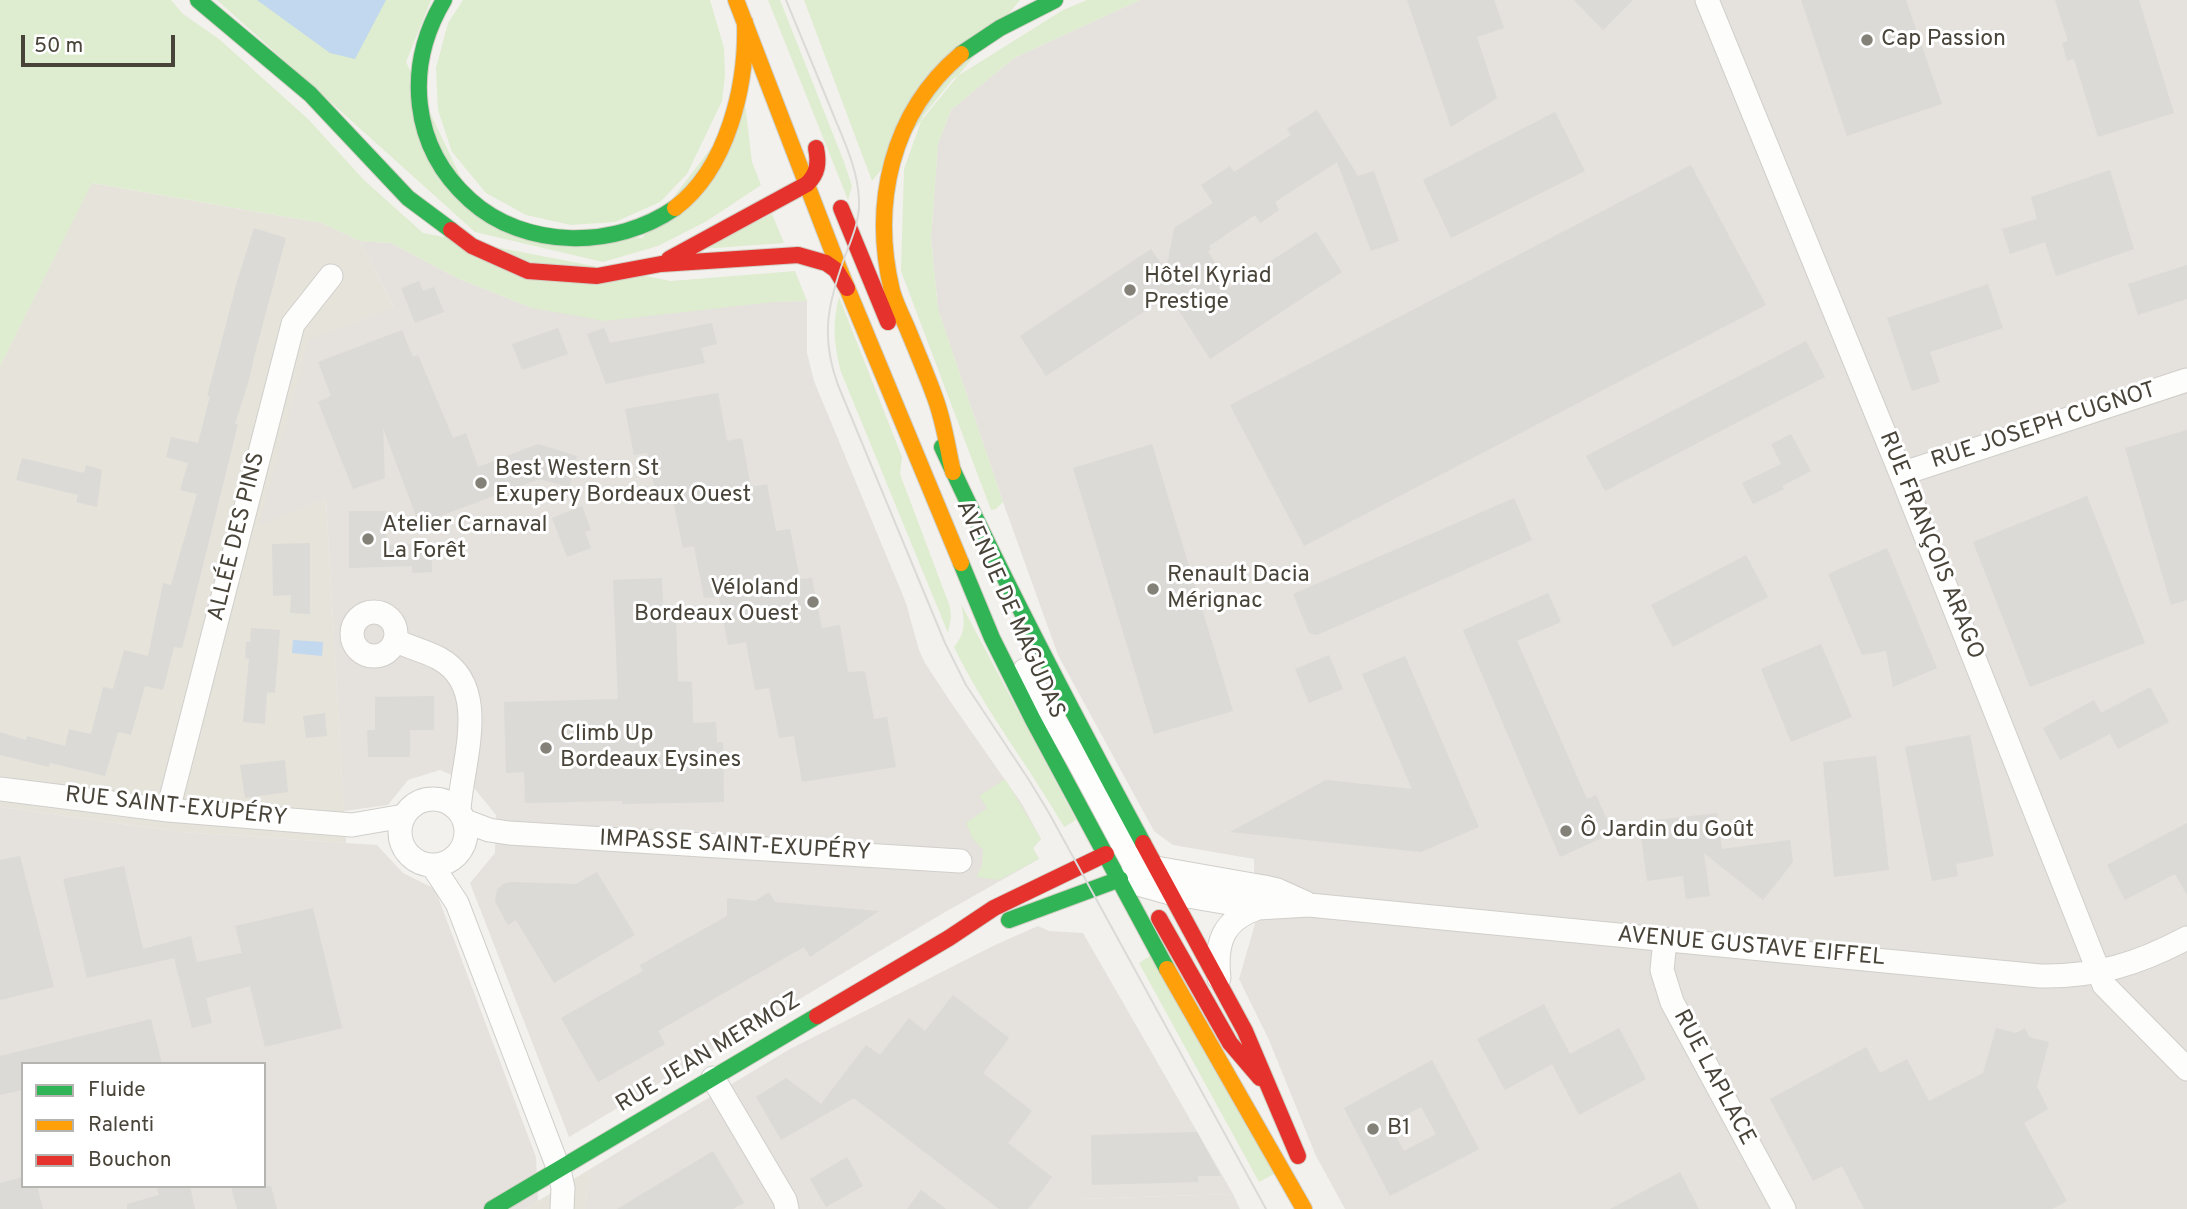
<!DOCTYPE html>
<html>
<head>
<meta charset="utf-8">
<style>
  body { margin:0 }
  #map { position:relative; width:2187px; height:1209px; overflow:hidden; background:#f3f1ed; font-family:Overpass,sans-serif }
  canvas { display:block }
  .legend { position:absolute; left:21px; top:1062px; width:245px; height:126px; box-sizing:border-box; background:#fff; border:2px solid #b6b4b0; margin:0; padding:9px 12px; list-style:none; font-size:21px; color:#494439 }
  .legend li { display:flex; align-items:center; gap:14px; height:35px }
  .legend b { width:35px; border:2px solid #b6b4b0 }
  .scale { position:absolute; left:21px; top:35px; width:154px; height:32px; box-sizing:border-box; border:4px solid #494439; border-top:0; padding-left:9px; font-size:21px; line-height:24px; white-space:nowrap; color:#494439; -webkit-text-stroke:5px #fff; paint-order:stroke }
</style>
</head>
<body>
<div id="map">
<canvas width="2187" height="1209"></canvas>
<ul class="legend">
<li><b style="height:9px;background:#30b455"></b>Fluide</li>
<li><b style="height:9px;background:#ff9f0a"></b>Ralenti</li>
<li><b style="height:9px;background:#e5322d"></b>Bouchon</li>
</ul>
<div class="scale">50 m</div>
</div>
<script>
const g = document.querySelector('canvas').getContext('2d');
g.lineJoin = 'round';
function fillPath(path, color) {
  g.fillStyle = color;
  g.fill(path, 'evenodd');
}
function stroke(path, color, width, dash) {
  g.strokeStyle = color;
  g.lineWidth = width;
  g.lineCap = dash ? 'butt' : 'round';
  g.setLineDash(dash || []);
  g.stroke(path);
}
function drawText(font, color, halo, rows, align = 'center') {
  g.font = font + ' Overpass,sans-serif';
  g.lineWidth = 6;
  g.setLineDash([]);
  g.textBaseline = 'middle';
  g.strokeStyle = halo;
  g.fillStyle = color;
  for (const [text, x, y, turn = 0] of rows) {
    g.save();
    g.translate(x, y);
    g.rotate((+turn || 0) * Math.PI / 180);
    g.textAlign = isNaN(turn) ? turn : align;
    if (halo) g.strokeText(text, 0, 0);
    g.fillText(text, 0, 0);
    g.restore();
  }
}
const residential = new Path2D(`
  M91,183l231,40 38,18 34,67 -135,216 67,-25 20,344 -166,-11 -180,-25v-441z
  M590,1169l-5,40h-60z`);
const industrial = new Path2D(`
  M1140,0h1047v1209h-842l-29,-53 -47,-116 -30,-61 16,-55 -1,-65 -81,-14 -19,-14 -96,-176 -55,-153 -65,-193 -7,-71 7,-94 13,-34 63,-52z
  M360,241l31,2 66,35 75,30 275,-7v52l7,28 92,222 13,47 6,13 27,41 70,100 19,35 -8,9 6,11 -99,56 -371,222 -99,-254 25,-30 1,-38 -26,-32 -30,-13 -32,10 -20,25 -44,6 -18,-312 -67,26 50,-185 85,-32z
  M0,807l180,25 197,13 26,28 32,16 101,268 2,44 -13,8h-525zM23,1064h241v122h-241z
  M1038,926l11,5 34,2 150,261 -155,5v10h-493l5,-40 200,-120 205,-104z`);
const green = new Path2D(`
  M0,0h171l12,14 36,25 89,80 56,61 59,53 248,48 124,-10 12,30 -34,1 -168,19 -73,-13 -75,-30 -66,-35 -31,-2 -38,-18 -230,-40 -92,183z
  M217,0h214l-25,62 75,158 161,18 103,-134 7,58 9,23 -54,36 -49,25 -55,16 -128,-30z
  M463,0h247l14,48 1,27 -3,26 -35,73 -27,28 -45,20 -44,3 -45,-10 -40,-22 -34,-41 -14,-42 -2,-42 12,-45z
  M768,0h12l64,162 8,24 -4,14z
  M804,0h216l-148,181z
  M1087,0h53l-126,58 -63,52 -13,34 -7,94 7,71 65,193 -7,7 -5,1 -90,-239 3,-102 19,-53 30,-37 110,-69z
  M772,214l12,29 -83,6z
  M839,297l63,160 -2,17 50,133 1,10 -3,16 -107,-261c-7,-26 -9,-49 -2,-75z
  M961,604l115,216 -12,7c-35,-61 -79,-116 -110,-180 12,-14 11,-26 7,-43z
  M1005,779l36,60 -8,9 6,11 -40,21 -23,-3 6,-11 1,-16 -11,-12 -6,-15 21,-15 -8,-12z
  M1150,956l128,216 -19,10 -120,-219z`);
const parking = new Path2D(`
  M1199,85l26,36 -100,66 5,8 -10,6 12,18 -3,7 -30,19 13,19 -111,71 -14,-18 8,-5 -14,-23 -13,-14 6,-9 21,-14 -15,-27z
  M1015,338l15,50 -35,10 -15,-51z
  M547,526l33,92 -81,32 -83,-59 14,-20 34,-15z
  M595,653l2,44 -95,3 -1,-44z
  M771,809l141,5 -1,33 -141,-5z
  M1233,1194l7,15h-162l-1,-10z`);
const water = new Path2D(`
  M257,0h129l-31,59 -25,-6z
  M293,640l30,2 -1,14 -30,-3z`);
const building = new Path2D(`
  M1407,0h87l10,28 -27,9 20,61 -46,29z
  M1574,0h59l-30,30z
  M1801,0h105l36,104 -95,32z
  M2055,0h84l35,113 -76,24 -24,-78 -7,2 -5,-18 6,-2z
  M1317,110l41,66 16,-5 25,70 -28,10 -34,-89 -62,40 4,8 -19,13 -5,-8 -46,31 2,3 -3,2 22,36 86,-55 26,40 -132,87 -41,-64 -123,81 -26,-40 131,-87 15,22 8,-43 39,-25 -12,-18 29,-19 4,6 57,-37 -4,-6z
  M1555,112l30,59 -134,67 -28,-58z
  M1691,165l75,140 -462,241 -74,-141z
  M2110,170l24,79 -78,27 -11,-34 -35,12 -8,-25 35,-10 -6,-22z
  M254,228l32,10 -32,119 -5,23 -14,44h3l-50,202 -6,22 -8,-1 -11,43 -18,-4 -14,49 -13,-3 -13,44 -55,-13 -1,4 -49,-12v-23l26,8 1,-4 38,10 4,-17 22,5 12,-47 10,2 11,-39 24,6 15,-73 8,2 26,-91 -17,-4 8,-27 -22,-6 5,-20 27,6 12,-47h-3l7,-26 24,-92z
  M2187,265v34l-49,16 -10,-31z
  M419,281l4,10 11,-4 10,25 -29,11 -14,-35z
  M1988,284l15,44 -73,24 10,30 -28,9 -25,-73z
  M712,323l5,21 -16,4 4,15 -99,21 -19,-50 17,-6 6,15z
  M558,328l10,26 -46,16 -10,-26z
  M402,330l11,27 5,-2 35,83 13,-5 12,34 60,-23 39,12 -8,31 -30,-8 -120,45 -36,-96 2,50 -32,11 -35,-87 13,-6 -13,-34z
  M1806,341l19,36 -220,114 -19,-35z
  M718,393l9,48 15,-3 9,49 16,-3 9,47 14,-2 10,50 12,-1 10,50 18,-3 8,47 17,-1 9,48 13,-2 9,50 -94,15 -8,-46 -15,2 -10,-50 -14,2 -9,-48 -18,3 -9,-48 -15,1 -10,-52 -11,2 -10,-47 -15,3 -11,-51 -13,2 -9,-46z
  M2187,430v170l-16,5 -46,-157z
  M1791,434l20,37 -29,15 2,3 -31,15 -11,-21 39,-19 -10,-20z
  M1152,444l81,267 -79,23 -81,-266z
  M22,458l62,15 2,-8 16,5 -5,37 -21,-5 2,-7 -62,-15z
  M2087,496l58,147 -115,44 -57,-145z
  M1514,498l18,42 -215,95 -8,-2 -16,-39z
  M582,506l9,24 -6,2 6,16 -24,9 -15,-39z
  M349,511h37l1,34 44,-2 1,29 -20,1v-7l-63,2z
  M310,543v71l-20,-1 1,-18 -18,1 -1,-52z
  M1887,548l50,120 -44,19 -7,-36 -24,4 -34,-81z
  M1746,555l22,42 -95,50 -22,-42z
  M662,578l1,40h13l2,63 14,1 1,41 23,-1 1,20h6l1,60 -102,2v-3l-97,2 -1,-31 -18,1 -2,-71 114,-3 -5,-119z
  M1548,593l13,29 -44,19 70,158 9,-4 17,38 -53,24 -97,-227z
  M251,628l29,2 -5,63 -8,-1 -2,32 -22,-2 6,-63 -4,-1 1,-16h4z
  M1821,644l31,73 -61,25 -30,-73z
  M1329,655l14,34 -34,14 -14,-34z
  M1405,656l74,171 -58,25 -191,-20 96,-52 86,9 -50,-115z
  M2150,687l19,35 -51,27 -8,-15 -50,26 -17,-32 51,-28 7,13z
  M434,696v34h-24v27h-42l-1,-27h8v-33z
  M325,713l2,23 -21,2 -3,-22z
  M1970,735l24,121 -38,8 2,12 -26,5 -27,-134z
  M1876,756l13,114 -55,7 -11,-115z
  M285,760l3,32 -43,6 -5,-33z
  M1717,813l5,36 68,-9 3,22 -30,38 -59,-47 6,43 -24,3 -3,-23 -36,5 -8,-59z
  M2187,823v72l-12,-21 -50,26 -18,-35z
  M20,856l34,131 -54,13v-140z
  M124,866l19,83 48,-13 6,26 45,-9 -7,-27 78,-18 29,120 -77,19 -15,-61 -44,12 6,25 -20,5 -18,-70 -87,20 -24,-99z
  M597,872l38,63 -81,48 -38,-63 -8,5 -13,-23 2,-12 6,-6 8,-2 65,2z
  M769,892l6,10 104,9 -69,46 -6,-10 -146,84 7,13 -67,38 -37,-64 82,-47 -3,-6 87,-49v-18l28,3z
  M953,995l56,43 -26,35 49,38 -24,32 44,34 -24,32h-29l-145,-111 -73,42 -25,-43 30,-19 35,26 45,-59 14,10 29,-37 16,13z
  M1544,1004l26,50 49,-26 27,51 -67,36 -27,-51 -47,26 -28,-51z
  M151,1019l11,45h-139v26l-23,5v-39z
  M1996,1028l20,5 9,-5 4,9 20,5 -12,44 11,23 -24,14 43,78 -15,8h-188l-22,-43 -29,15 -43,-82 96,-52 14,26 27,-14 22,42 54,-28z
  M1432,1060l47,89 -89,47 -46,-88zM1421,1107l15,27 -32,17 -15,-27z
  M1197,1132l24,44h-23v6l-106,3 -1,-50z
  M713,1151l31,52 -11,6h-116z
  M847,1157l16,29 -37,21 -16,-28z
  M1680,1172l19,37h-89z
  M23,1177v9h14l6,23h-43v-26z
  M156,1186h34l5,23h-68v-5l32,-9z
  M231,1186h40l6,23h-40z
  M921,1190l25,19h-39z`);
const street = new Path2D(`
  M1707,0l194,474 203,511 83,84
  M1901,474l286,-94
  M352 634a22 22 0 1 1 44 0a22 22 0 1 1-44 0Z
  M395,640c14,8 32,11 45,19 52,29 21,106 19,152
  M1025,670l54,92 53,99 26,22
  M0,789l168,21 184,15 52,-9
  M400 832a33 33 0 1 1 66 0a33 33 0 1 1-66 0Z
  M168,810l125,-486 38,-48
  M465,821l24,9 20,3 451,28
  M432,865l25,38 102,267 4,18 -1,21
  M1156,868l108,19 13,3 29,13
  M1120,879l50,14 88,15 51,-3 731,71c56,1 98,-12 147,-38
  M1665,940l-3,30 10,32 112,207
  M1219,978c-4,-36 4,-58 39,-70
  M713,1078l72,122 2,9`);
const fast = new Path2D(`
  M198,0l112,94 98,104 43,32
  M444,0c-40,67 -33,147 26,200 55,50 146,49 205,8
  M961,54l39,-26 55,-28
  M942,447c62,135 130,265 201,396
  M961,563l31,75 41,82 134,249
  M1009,920l111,-41
  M492,1209l325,-193`);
const slow = new Path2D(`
  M736,0l104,271 121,292
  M675,208c53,-40 72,-123 70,-186
  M953,472c-6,-26 -9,-52 -19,-77 -8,-22 -17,-43 -26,-65 -5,-12 -12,-25 -16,-39 -21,-87 -1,-178 69,-237
  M1167,969l137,240`);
const jam = new Path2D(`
  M841,208l47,114
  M451,230l21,16 56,25 69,5 64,-12 137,-9 28,8 10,7 11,18
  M669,259l138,-75c11,-11 12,-21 9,-36
  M1143,843l102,188 53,125
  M1159,918l71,125 30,35
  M817,1016l132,-78 45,-30 112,-54`);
const tram = new Path2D(`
  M786,0c15,36 30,72 45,109 11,28 27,59 28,91 1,20 -7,38 -14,56 -17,47 -25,80 -7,129l107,258 21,42 63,95 20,33 217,396`);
const markers = [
  [1867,40,7,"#848178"],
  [1130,290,7,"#848178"],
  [481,483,7,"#848178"],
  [368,539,7,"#848178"],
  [1153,589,7,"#848178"],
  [813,602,7,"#848178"],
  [546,748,7,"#848178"],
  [1566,831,7,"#848178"],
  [1373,1129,7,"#848178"]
];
const poiNames = [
  ["Cap Passion",1881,40],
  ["Hôtel Kyriad",1144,277],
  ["Prestige",1144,303],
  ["Best Western St",495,470],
  ["Exupery Bordeaux Ouest",495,496],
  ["Atelier Carnaval",382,526],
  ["La Forêt",382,552],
  ["Renault Dacia",1167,576],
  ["Mérignac",1167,602],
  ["Véloland",799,589,"right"],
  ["Bordeaux Ouest",799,615,"right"],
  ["Climb Up",560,735],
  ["Bordeaux Eysines",560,761],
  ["Ô Jardin du Goût",1580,831],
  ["B1",1387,1129]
];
const streetNames = [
  ["RUE JOSEPH CUGNOT",2044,427,-18],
  ["ALLÉE DES PINS",238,537,-76],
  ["RUE FRANÇOIS ARAGO",1930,546,68],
  ["AVENUE DE MAGUDAS",1009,610,66],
  ["RUE SAINT-EXUPÉRY",176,808,6],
  ["IMPASSE SAINT-EXUPÉRY",735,847,3],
  ["AVENUE GUSTAVE EIFFEL",1751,948,5],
  ["RUE JEAN MERMOZ",709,1054,-31],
  ["RUE LAPLACE",1713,1078,62]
];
fillPath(residential, '#e6e3db');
fillPath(industrial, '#e5e1dd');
fillPath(green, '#deeccf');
fillPath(parking, '#e5e2de');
fillPath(water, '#c1d8ee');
fillPath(building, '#dcdad6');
stroke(street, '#d1cfcb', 25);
stroke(fast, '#d1cec4', 18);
stroke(slow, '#d1cec4', 18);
stroke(jam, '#d1cec4', 18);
stroke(street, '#fdfdfc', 23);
stroke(fast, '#30b455', 16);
stroke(slow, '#ff9f0a', 16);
stroke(jam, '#e5322d', 16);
stroke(tram, '#dadad9', 2);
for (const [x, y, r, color] of markers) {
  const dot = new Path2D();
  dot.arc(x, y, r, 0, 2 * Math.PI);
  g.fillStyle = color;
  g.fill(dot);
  stroke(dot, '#fff', 2.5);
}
drawText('23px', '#494439', '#fff', poiNames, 'left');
drawText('23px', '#494439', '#fff', streetNames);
</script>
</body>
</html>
